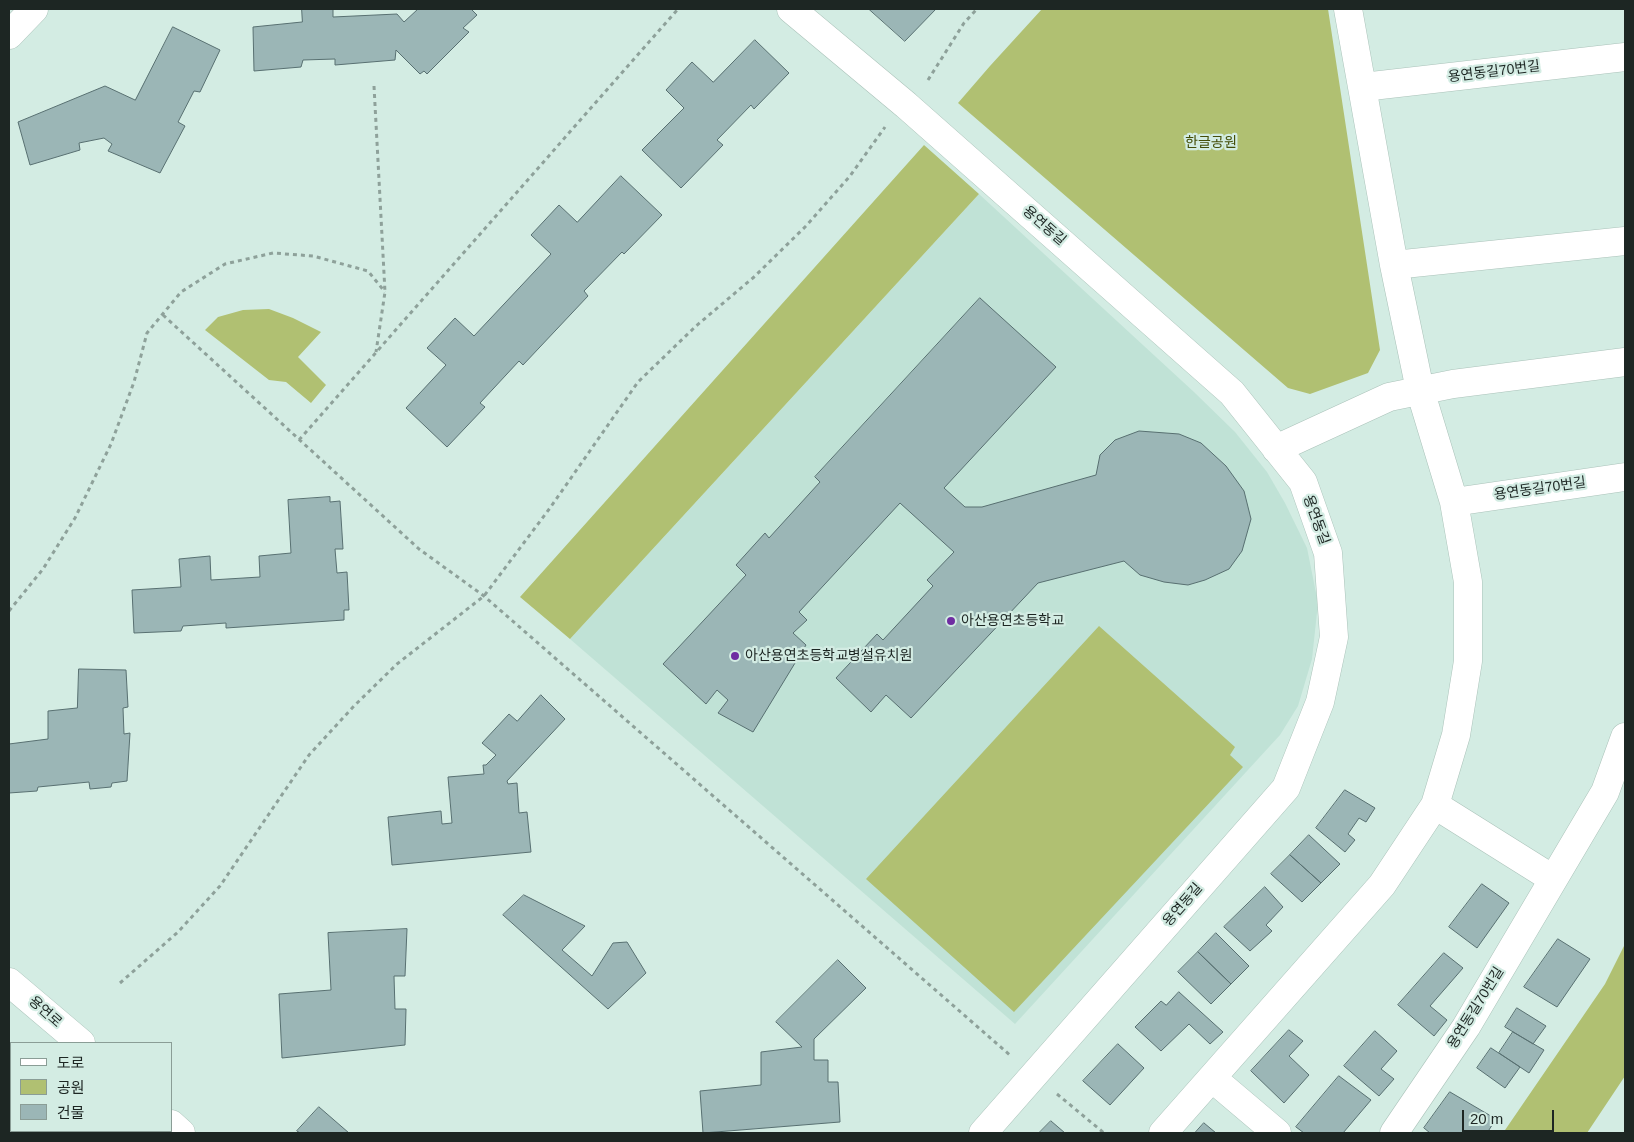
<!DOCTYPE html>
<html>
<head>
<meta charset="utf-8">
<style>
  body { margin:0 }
  #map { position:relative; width:1634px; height:1142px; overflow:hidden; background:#d3ece3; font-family:Arial,"Noto Sans KR",sans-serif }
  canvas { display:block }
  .frame { position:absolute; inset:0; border:10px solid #1d2623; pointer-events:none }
  .legend { position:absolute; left:10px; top:1042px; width:162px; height:90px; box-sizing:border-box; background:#d3ece3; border:1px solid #8a9d96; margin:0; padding:6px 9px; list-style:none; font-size:15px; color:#1d2623 }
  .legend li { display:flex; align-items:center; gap:10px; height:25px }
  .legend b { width:25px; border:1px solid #8a9d96 }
  .scale { position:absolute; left:1462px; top:1110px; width:92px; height:22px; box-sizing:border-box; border:2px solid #1d2623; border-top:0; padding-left:6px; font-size:15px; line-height:18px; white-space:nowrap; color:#1d2623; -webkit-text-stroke:4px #d3ece3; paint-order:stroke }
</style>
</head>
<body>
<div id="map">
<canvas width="1634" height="1142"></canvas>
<div class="frame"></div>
<ul class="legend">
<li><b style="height:6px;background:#fff"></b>도로</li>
<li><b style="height:14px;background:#b0c072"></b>공원</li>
<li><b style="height:14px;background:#9bb6b6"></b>건물</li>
</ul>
<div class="scale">20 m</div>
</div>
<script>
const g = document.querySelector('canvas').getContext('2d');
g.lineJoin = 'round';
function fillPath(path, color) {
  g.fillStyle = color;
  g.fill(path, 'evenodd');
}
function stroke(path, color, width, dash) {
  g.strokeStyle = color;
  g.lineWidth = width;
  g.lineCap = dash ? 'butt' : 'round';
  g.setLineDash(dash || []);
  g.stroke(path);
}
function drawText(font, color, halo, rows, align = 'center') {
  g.font = font + ' Arial,"Noto Sans KR",sans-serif';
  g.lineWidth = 4.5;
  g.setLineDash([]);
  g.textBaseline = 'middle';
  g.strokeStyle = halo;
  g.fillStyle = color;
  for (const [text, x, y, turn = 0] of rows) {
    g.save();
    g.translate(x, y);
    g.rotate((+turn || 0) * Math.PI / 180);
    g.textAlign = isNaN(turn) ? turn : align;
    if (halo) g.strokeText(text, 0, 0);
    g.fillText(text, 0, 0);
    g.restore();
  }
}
const built = new Path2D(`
  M979,194l215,198 41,40 32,40 18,31 22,45 11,55 -6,56 -14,47 -18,29 -265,289 -445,-385z`);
const green = new Path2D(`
  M1042,9h286l52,341 -12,23 -58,21 -22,-6 -330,-285 32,-37z
  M924,145l55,49 -409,445 -50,-42z
  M269,309l24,9 28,14 -23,25 28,28 -15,18 -25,-21 -17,-2 -64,-50 13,-13 25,-7z
  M1099,626l136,121 -5,8 13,12 -229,245 -148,-133z
  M1625,944v132l-38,57h-84l102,-149z`);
const building = new Path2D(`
  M302,9h31v8l64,-3 7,8 14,-13h56l-2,1 5,5 -14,13 6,4 -42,42 -3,-3 -4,3 -24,-24 -1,10 -60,5v-6l-32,1 -2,7 -47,4 -1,-44 49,-5z
  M869,9h67l-31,32z
  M173,27l47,23 -20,42 -6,-1 -16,31 7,4 -25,47 -52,-22 4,-7 -8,-6 -25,5 1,7 -50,15 -12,-43 87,-36 30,14z
  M755,40l34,33 -35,36 -3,-4 -34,35 6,5 -42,43 -39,-38 42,-42 -18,-18 26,-28 21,20z
  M621,176l41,39 -38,39 -2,-2 -38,39 4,5 -65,69 -4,-4 -39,42 5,4 -38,40 -41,-39 40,-43 -19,-17 28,-30 19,18 77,-82 -20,-19 28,-30 18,17z
  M980,298l76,69 -112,121 21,19h17l114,-32 4,-20 15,-15 24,-9 40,3 22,9 25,23 18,25 7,28 -9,32 -13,18 -24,11 -17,5 -24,-3 -24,-7 -16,-14 -86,22 -127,135 -25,-23 -15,17 -35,-34 41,-44 6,6 50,-54 -6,-6 27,-28 -54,-49 -101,109 8,8 -14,13 13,12 -53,87 -35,-19 10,-13 -11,-10 -11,14 -43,-40 83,-89 -10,-10 29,-32 4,5 51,-56 -5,-5z
  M330,497v5l10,-1 3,48h-8l2,24 10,-1 2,38h-5v10l-118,8v-5l-43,3 -2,5 -47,2 -2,-43 49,-3 -2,-28 31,-3 1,24 49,-3 -1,-21 32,-3 -3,-53z
  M79,669l47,1 2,37 -5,1 1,26 6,-1 -3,48 -15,2 -1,4 -21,2 -1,-7 -51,5 -1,4 -28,2v-49l39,-5v-28l29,-3z
  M541,695l24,24 -58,62 1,3 9,-1 2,30 8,-1 4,40 -139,13 -4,-48 53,-6 1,13 10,-1 -4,-46 36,-3 -1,-9h3l10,-10 -14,-12 27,-29 8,7z
  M1345,790l30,18 -9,14 -7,-4 -11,16 7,6 -10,12 -29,-24z
  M1309,835l31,29 -19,19 -31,-28z
  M1290,855l31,28 -19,19 -31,-28z
  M1482,884l27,19 -32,45 -28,-21z
  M1265,887l18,20 -17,18 6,6 -22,20 -26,-24z
  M524,895l61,31 -23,24 30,26 21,-33 14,-1 19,31 -38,36 -105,-94z
  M407,929l-2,47h-11l1,33h11l-1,36 -123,13 -3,-64 52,-4 -3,-57z
  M1216,933l33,33 -18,18 -33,-32z
  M1558,939l32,20 -33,48 -33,-20z
  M1198,952l33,32 -20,20 -33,-32z
  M1444,953l19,15 -33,38 17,14 -13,16 -36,-31z
  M838,960l28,28 -52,51v21h14v22h10l2,40 -137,11 -3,-42 61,-6v-33l41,-5 -26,-25z
  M1179,992l44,40 -13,12 -21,-20 -28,27 -26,-24 26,-26 5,4z
  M1517,1008l29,18 -13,18 -28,-17z
  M1289,1030l14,11 -14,15 20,19 -25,28 -33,-32z
  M1375,1031l22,20 -16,18 13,10 -15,17 -35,-30z
  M1513,1032l31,18 -15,23 -30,-20z
  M1118,1044l26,24 -34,37 -27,-24z
  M1491,1048l29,19 -15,21 -28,-20z
  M1339,1076l32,24 -28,33h-39l-8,-6z
  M1450,1092l46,27 -9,14h-57l-6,-5z
  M319,1107l30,26h-49l-3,-2z
  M1051,1121l14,12h-26z
  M1204,1123l12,10h-21z`);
const path = new Path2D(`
  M928,80l36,-57 13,-14
  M374,86l11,206 -9,60
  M163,315l256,234 65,47 527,460
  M299,440l379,-431
  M9,611l34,-42 32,-51 36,-74 23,-62 13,-49 34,-41 44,-28 48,-11 40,3 55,15 17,21
  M120,983l58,-51 42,-46 89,-131 45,-49 43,-42 87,-68 66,-88 88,-126 58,-56 58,-49 52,-51 44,-50 35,-49
  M9,1056l2,2
  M1057,1094l47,39
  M9,1098l2,-2`);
const minor = new Path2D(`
  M791,9l115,96 326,288 71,89 25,71 6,84 -14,65 -34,86 -303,345
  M9,35l25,-26
  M1363,87l262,-30
  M1394,265l231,-24
  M1276,449l113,-52 64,-13 172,-22
  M1454,502l171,-25
  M1435,805l118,74
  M9,982l72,61
  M1212,1078l65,55
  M171,1124l10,9
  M1163,1133l219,-248 53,-80 21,-70 12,-74v-79l-14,-80 -34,-112 -26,-125 -46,-256
  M1394,1133l72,-106 139,-235 20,-55`);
const markers = [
  [951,621,5,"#6f2da2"],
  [735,656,5,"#6f2da2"]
];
const streetNames = [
  ["용연동길70번길",1494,72,-7],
  ["용연동길",1044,226,41],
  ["용연동길70번길",1540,489,-8],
  ["용연동길",1316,520,70],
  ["용연동길",1183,905,-49],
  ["용연동길70번길",1476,1008,-58],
  ["용연로",45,1012,41]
];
const parkNames = [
  ["한글공원",1211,143]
];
const poiNames = [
  ["아산용연초등학교",961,621],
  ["아산용연초등학교병설유치원",745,656]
];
fillPath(built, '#c0e2d6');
fillPath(green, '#b0c072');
fillPath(building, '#9bb6b6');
stroke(building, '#587071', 1);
stroke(minor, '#aac2b9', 29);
stroke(path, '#8ea19a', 3, [4, 4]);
stroke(minor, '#fff', 28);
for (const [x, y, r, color] of markers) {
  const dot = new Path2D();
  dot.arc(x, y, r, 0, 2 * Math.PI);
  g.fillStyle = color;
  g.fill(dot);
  stroke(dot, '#d3ece3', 2);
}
drawText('14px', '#1d2623', '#d3ece3', streetNames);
drawText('14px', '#444e08', '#d3ece3', parkNames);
drawText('14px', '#1d2623', '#d3ece3', poiNames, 'left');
</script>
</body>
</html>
